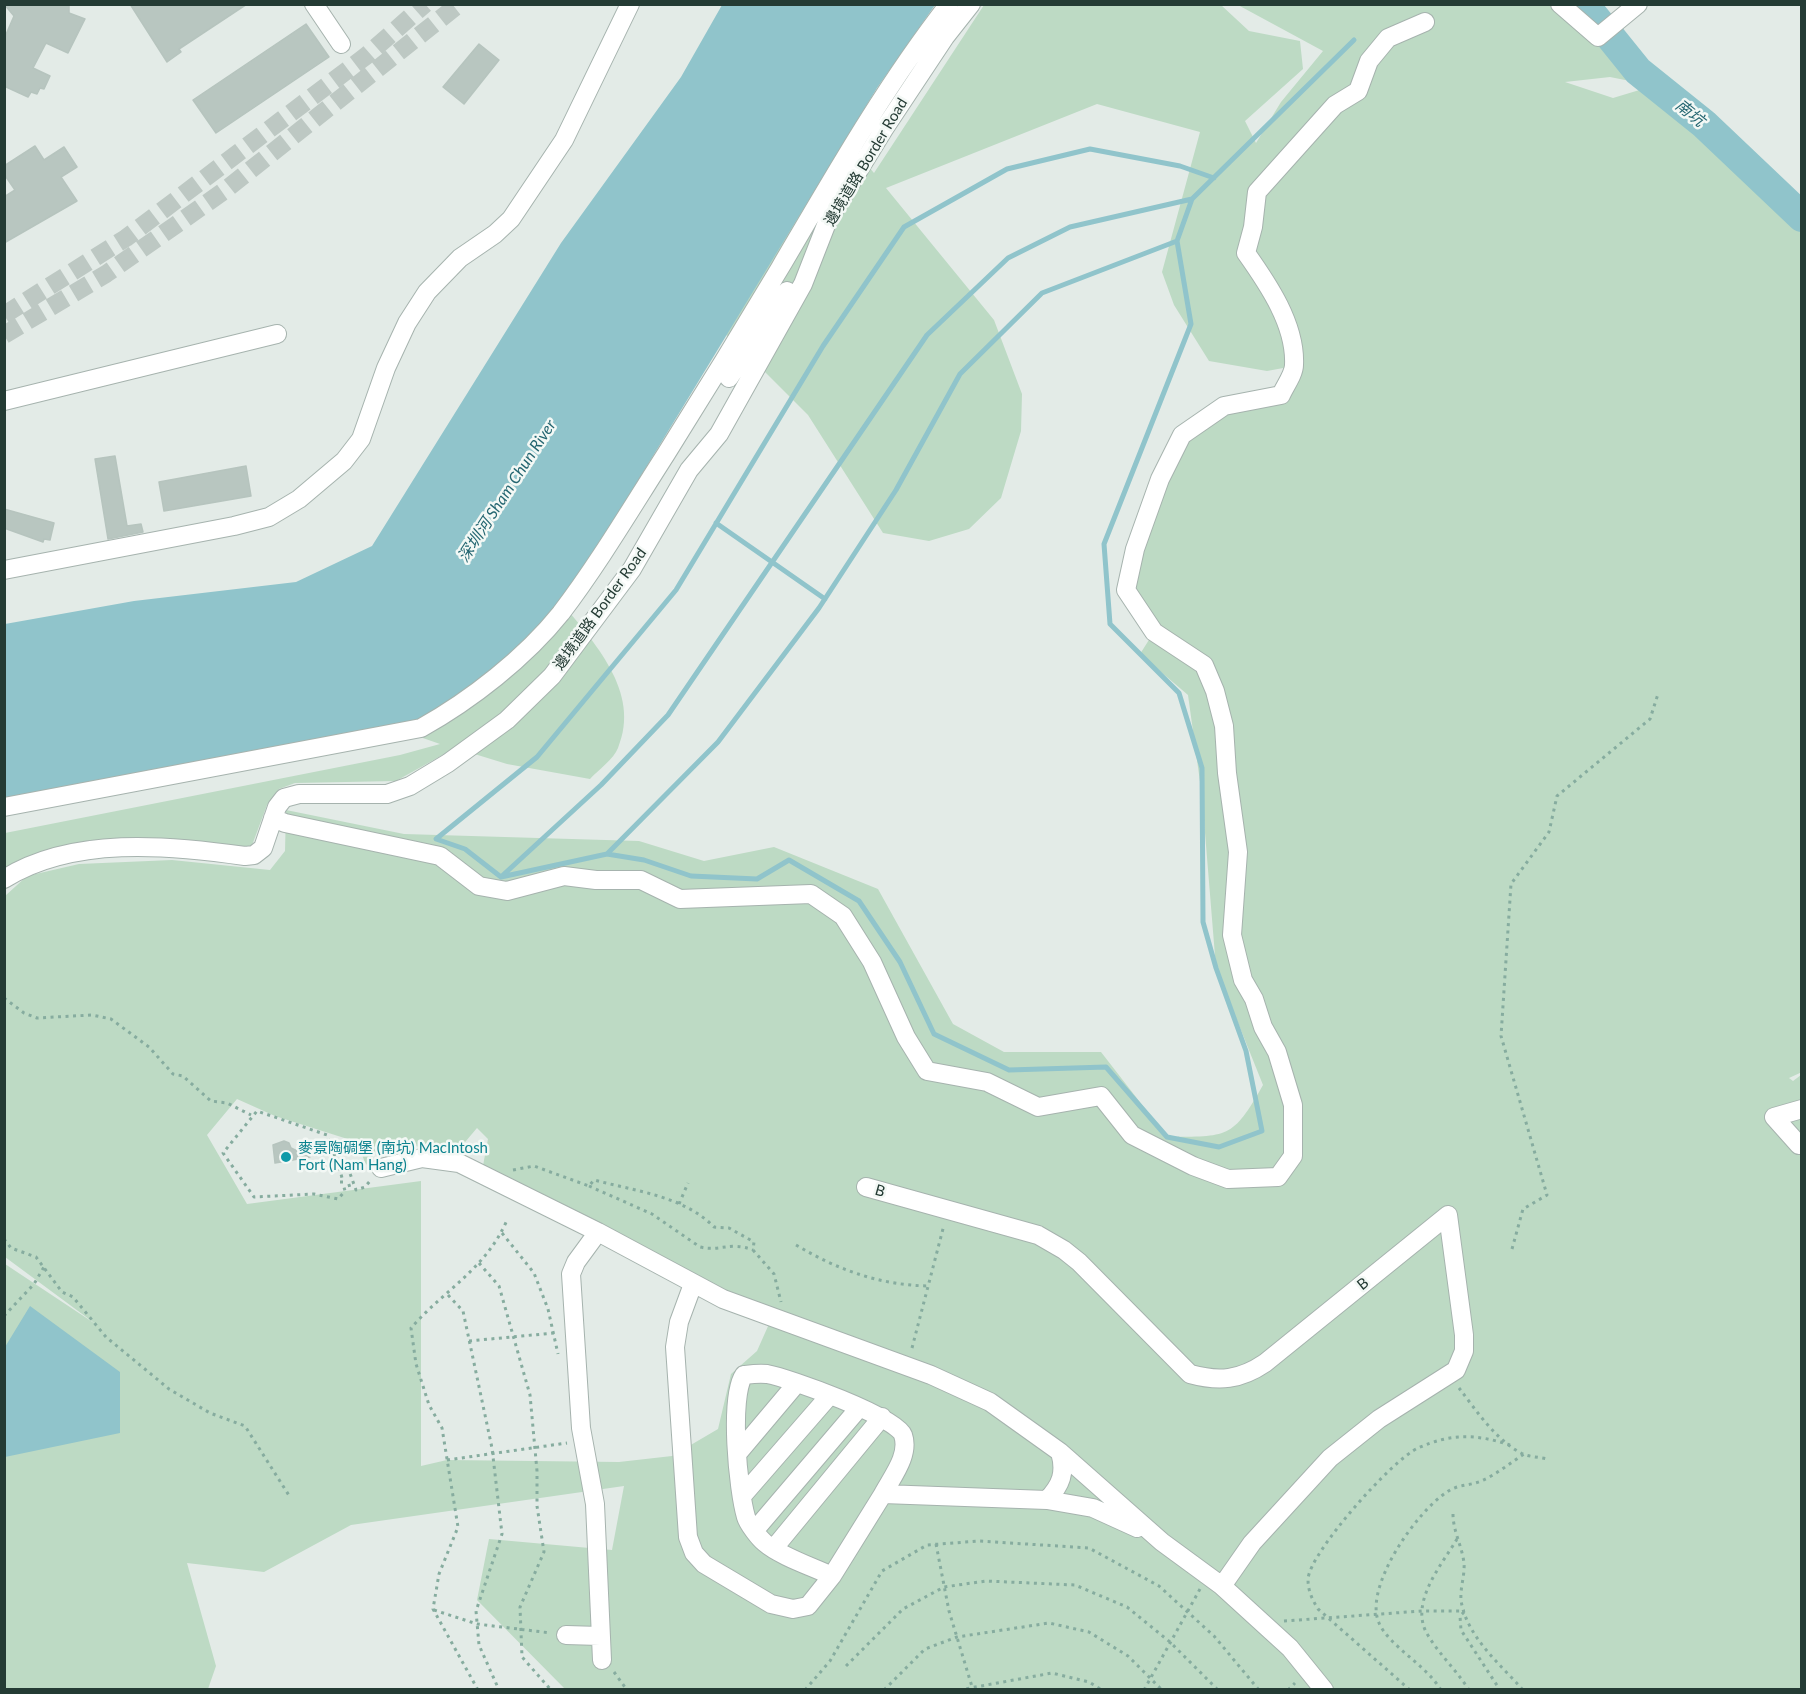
<!DOCTYPE html>
<html>
<head>
<meta charset="utf-8">
<style>
  body { margin:0 }
  #map { position:relative; width:1806px; height:1694px; overflow:hidden; background:#e3ebe7; font-family:Lato,sans-serif }
  canvas { display:block }
  .frame { position:absolute; inset:0; border:6px solid #243b34; pointer-events:none }
</style>
</head>
<body>
<div id="map">
<canvas width="1806" height="1694"></canvas>
<div class="frame"></div>
</div>
<script>
const g = document.querySelector('canvas').getContext('2d');
g.lineJoin = 'round';
function fillPath(path, color) {
  g.fillStyle = color;
  g.fill(path, 'evenodd');
}
function stroke(path, color, width, dash) {
  g.strokeStyle = color;
  g.lineWidth = width;
  g.lineCap = dash ? 'butt' : 'round';
  g.setLineDash(dash || []);
  g.stroke(path);
}
function drawText(font, color, halo, rows, align = 'center') {
  g.font = font + ' Lato,"Noto Sans SC",sans-serif';
  g.lineWidth = 5;
  g.setLineDash([]);
  g.textBaseline = 'middle';
  g.strokeStyle = halo;
  g.fillStyle = color;
  for (const [text, x, y, turn = 0] of rows) {
    g.save();
    g.translate(x, y);
    g.rotate((+turn || 0) * Math.PI / 180);
    g.textAlign = isNaN(turn) ? turn : align;
    if (halo) g.strokeText(text, 0, 0);
    g.fillText(text, 0, 0);
    g.restore();
  }
}
const green = new Path2D(`
  M984,5h237l28,26 51,10 3,28 -58,52 11,22 25,-41 42,-51 -85,-46h327l83,61 -8,17 -30,-6 -45,5 48,16 43,-13 145,132 1,855 -13,6 4,3 8,-6v614h-1236l-88,-89 12,-61 123,11 12,-64 -273,39 -87,47 -77,-9 29,103 -8,23h-203v-425l92,61 -92,-68v-361l22,-20 52,-12 93,-4 98,10 15,-19 1,-41 118,24 235,7 65,20 70,-14 104,42 75,135 51,28h97l66,85c61,-1 65,3 96,-52l-47,-117 -14,-172 -14,-101 -48,-41 14,-22 -28,-42 56,-155 49,-22 50,-18 13,-29 -27,5 -58,-10 -35,-56 -12,-33 38,-140 -103,-28 -211,84 108,132 28,74 -1,37 -20,67 -32,31 -40,12 -46,-8 -75,-118 -78,-78 -4,-2 119,-196 29,34zM237,1099l38,17 82,26 9,23 19,-25 70,14 22,-26 11,11 -6,32 287,153 -12,27 -26,23 -13,55 -46,27 -53,6 -172,-2 -26,6v-285l-174,23 -40,-69z
  M560,601c33,40 82,91 58,147 -4,11 -20,22 -28,31l-83,-15 -52,-16 -59,33 -101,2 -16,6 -12,16 -16,43 -98,-9 -148,32v-38l395,-78 40,-11 -43,-15z`);
const water = new Path2D(`
  M722,5h213l-58,83 -280,460 -45,64 -52,55 -86,59 -409,77v-179l129,-23 162,-19 76,-36 189,-303 120,-166z
  M30,1306l90,66v61l-115,24v-110z`);
const stream = new Path2D(`
  M1214,178l-34,-12 -90,-17 -83,20 -103,58 -81,119 -147,244 -139,167 -101,82 29,10 36,28 106,-23 37,6 47,16 66,3 32,-19 70,41 41,61 34,72 75,36 97,-3 61,70 52,10 43,-16 -16,-80 -30,-83 -13,-46 -1,-154 -23,-75 -69,-69 -6,-80 87,-220 -14,-83 15,-42 162,-159
  M716,523l109,76
  M607,854l111,-112 101,-134 77,-118 64,-116 82,-81 135,-52
  M502,876l99,-91 67,-70 259,-380 81,-77 62,-31 122,-28`);
const river = new Path2D(`
  M1584,4l54,67 66,53 98,93`);
const building = new Path2D(`
  M4,4h65v9l16,6 -17,34 -22,-10 -13,25 17,8 -6,13 -4,-1 -3,6 -6,-2 -3,5 -24,-11v-47l10,-23z
  M130,4h117l-68,45 2,3 -14,10z
  M306,24l23,33 -113,76 -23,-33z
  M479,44l20,16 -35,44 -21,-17z
  M35,146l9,14 20,-13 13,20 -16,10 16,24 -73,42v-46l11,-7 -11,-16v-8z
  M115,456l12,70 14,-2 2,8 -35,7 -13,-80z
  M246,466l5,30 -87,15 -5,-29z
  M4,509l50,14 -4,17 -6,-1 -1,3 -39,-14z
  M284,1141l5,2 2,5 19,9 -35,6 -2,-18z`);
const highwayTunnel = new Path2D(`
  M4,315l122,-77 240,-182 59,-52
  M4,335l102,-61 118,-83 235,-187`);
const path = new Path2D(`
  M4,998l20,15 13,5 55,-3 19,4 38,28 24,27 10,2 28,25 16,2 24,12
  M340,1170l-13,-35 -70,-24 -34,42 31,44 60,-3 24,5 7,-8 -1,-4 10,-3
  M513,1170l21,-4 55,20 5,-6c41,11 90,16 120,47l15,1 25,14 -1,8 21,24 7,28
  M340,1182h3l-3,-12 8,-2 8,22 9,-3 5,-6
  M589,1186l63,28 48,33c20,5 29,-6 53,3
  M679,1204l9,-21
  M502,1233l32,40 14,36 10,45
  M4,1239l7,9 25,9 26,35 11,5 33,40 63,52 41,24 35,13 45,71
  M796,1245c42,25 84,40 132,41
  M1512,1249l11,-40 24,-14 -46,-159 10,-152 38,-52 8,-36 93,-77 8,-25
  M479,1263l20,23 31,109 7,76v35l7,46 -24,55 2,50 29,33
  M448,1295l15,16 29,137 10,86 -26,77 3,34 20,45
  M4,1316l30,-32 10,-17
  M469,1341l85,-8
  M912,1348l32,-123
  M1459,1388c17,22 37,53 64,66 7,3 16,3 24,5
  M447,1460l120,-17
  M1453,1514c0,17 9,32 11,49 1,12 -4,25 -3,37 5,36 39,64 62,90
  M1457,1539c-16,27 -50,66 -28,98 11,18 28,34 40,53
  M936,1544l13,67 24,79
  M434,1610l43,14 74,9
  M1464,1612l-4,4 1,14 39,60
  M1284,1621l138,-10h43
  M846,1666l57,-57 41,-22 42,-6 89,4 52,22 43,35 48,48
  M614,1672l13,18
  M478,1690l-45,-81 6,-35 19,-47 -16,-99 -13,-23 -13,-41 -5,-36c33,-38 75,-59 96,-108
  M805,1690l25,-29 52,-90 45,-26 52,-4 110,7 70,38 55,50 45,54
  M884,1690l41,-41 32,-12 92,-14 40,9 39,24 34,34
  M959,1690l93,-17 37,9 13,8
  M1144,1690l56,-101
  M1288,1690l7,-7
  M1410,1690l-92,-81c-6,-10 -10,-18 -10,-30 2,-27 85,-120 110,-131 34,-15 58,-14 92,-3
  M1441,1690c-15,-25 -52,-44 -62,-67 -16,-36 38,-112 68,-131 11,-8 23,-6 34,-11 15,-6 29,-18 43,-27`);
const minor = new Path2D(`
  M314,4l27,40
  M1560,4l38,33 40,-33
  M729,378l58,-87
  M4,401l273,-67
  M4,570l230,-44 35,-9 30,-18 45,-38 17,-22 25,-71 21,-45 20,-31 33,-34 35,-24 16,-15 53,-79 66,-136
  M4,807l417,-79c50,-28 104,-70 140,-115 38,-50 71,-106 105,-159 39,-62 77,-124 114,-186 53,-90 105,-182 169,-264
  M273,818l12,5 155,33 39,30 28,5 57,-15 32,4h45l39,19 131,-5 32,22 29,46 34,75 21,34 60,11 51,25 63,-11 31,39 61,31 35,13 50,-2 15,-21v-51l-16,-53 -14,-25 -9,-28 -11,-19 -11,-45 6,-83 -11,-79 -3,-47 -9,-35 -11,-26 -50,-33 -28,-42 9,-41 25,-70 22,-44 42,-29 57,-11c4,-9 13,-21 13,-30 2,-40 -26,-81 -48,-112l7,-26 4,-35 78,-87 23,-14 11,-30 19,-23 37,-16
  M4,879c68,-43 165,-34 241,-23l9,-1 9,-7 14,-41 7,-9 15,-4h88l23,-8 38,-23 59,-43 45,-44 80,-107 57,-99 30,-36 84,-150 25,-64 56,-91 61,-92 26,-33
  M1802,1109l-28,8 25,28 3,-1
  M381,1168l41,-10 37,5 139,69 125,67 208,76 59,27 70,50 102,90 60,44 68,62 34,42
  M866,1187l172,48 26,15 15,12 111,112c29,8 50,6 75,-11l183,-148 16,120v16l-8,19 -77,49 -49,39 -78,85 -30,43
  M598,1232l-22,30 -5,12 10,154 14,76 7,156
  M693,1284l-14,38 -4,25 13,190 6,16 10,11 67,40 22,5 15,-3 24,-30 51,-82 164,6 46,8 44,20
  M738,1453l59,-70
  M743,1495l87,-100
  M1047,1500c14,-15 19,-27 13,-48
  M755,1530l104,-122
  M774,1548l108,-131
  M832,1576c-19,-9 -52,-20 -67,-33 -6,-5 -17,-19 -19,-26 -8,-27 -17,-120 -2,-142 8,-1 15,-2 23,-1 22,4 130,43 136,61 7,20 -11,42 -20,59
  M566,1635l34,1`);
const markers = [
  [286,1157,6,"#0f9aa8"]
];
const streetNames = [
  ["邊境道路 Border Road",866,162,-59],
  ["邊境道路 Border Road",600,609,-54],
  ["B",880,1191,16],
  ["B",1363,1284,-39]
];
const cultureNames = [
  ["麥景陶碉堡 (南坑) MacIntosh",298,1148],
  ["Fort (Nam Hang)",298,1165]
];
const waterNames = [
  ["南坑",1690,113,39],
  ["深圳河 Sham Chun River",507,491,-57]
];
fillPath(green, '#bddac4');
fillPath(water, '#90c4cb');
stroke(stream, '#90c4cb', 5);
stroke(river, '#90c4cb', 30);
fillPath(building, '#b8c6c0');
stroke(building, '#b6c4be', 1.5);
stroke(highwayTunnel, '#bdc8c3', 18, [18, 9]);
stroke(minor, '#a6b3ae', 20);
stroke(path, '#86ac9f', 3, [3, 4.5]);
stroke(minor, '#fff', 18);
for (const [x, y, r, color] of markers) {
  const dot = new Path2D();
  dot.arc(x, y, r, 0, 2 * Math.PI);
  g.fillStyle = color;
  g.fill(dot);
  stroke(dot, '#f3f8f5', 2);
}
drawText('15px', '#243b34', '#f3f8f5', streetNames);
drawText('15px', '#0d838f', '#f3f8f5', cultureNames, 'left');
drawText('italic 16px', '#246671', '#f3f8f5', waterNames);
</script>
</body>
</html>
